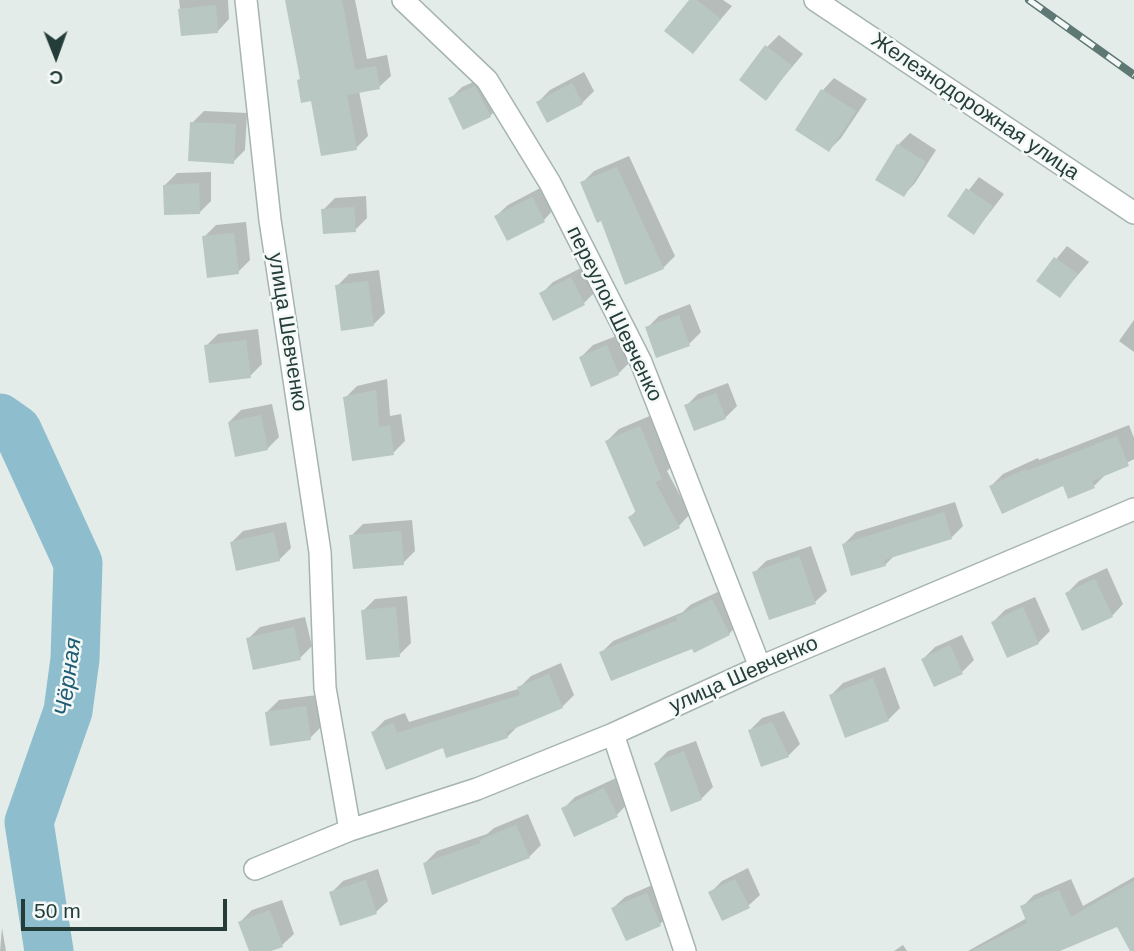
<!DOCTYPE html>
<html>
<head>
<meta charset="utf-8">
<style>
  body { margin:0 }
  #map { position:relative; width:1134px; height:951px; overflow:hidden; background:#e3ece9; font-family:Helvetica,sans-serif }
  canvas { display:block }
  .north { position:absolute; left:21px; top:21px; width:70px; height:70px; -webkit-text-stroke:5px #f4f9f7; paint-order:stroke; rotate:179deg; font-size:19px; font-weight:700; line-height:28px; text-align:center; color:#243d39 }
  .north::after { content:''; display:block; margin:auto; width:24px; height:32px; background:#243d39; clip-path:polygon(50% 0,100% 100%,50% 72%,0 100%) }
  .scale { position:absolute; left:21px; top:899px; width:206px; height:32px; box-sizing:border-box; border:4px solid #243d39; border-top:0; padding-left:9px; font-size:21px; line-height:24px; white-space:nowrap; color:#243d39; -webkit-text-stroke:5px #f4f9f7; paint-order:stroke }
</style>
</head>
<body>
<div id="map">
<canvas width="1134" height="951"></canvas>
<div class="north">С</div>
<div class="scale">50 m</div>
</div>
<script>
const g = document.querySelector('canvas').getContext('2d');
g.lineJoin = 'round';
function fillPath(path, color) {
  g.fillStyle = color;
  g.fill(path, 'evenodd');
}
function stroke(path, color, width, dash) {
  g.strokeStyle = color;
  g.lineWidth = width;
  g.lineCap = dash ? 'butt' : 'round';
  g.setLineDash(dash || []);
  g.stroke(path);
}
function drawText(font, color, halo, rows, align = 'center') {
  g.font = font + ' Helvetica,sans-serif';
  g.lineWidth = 5;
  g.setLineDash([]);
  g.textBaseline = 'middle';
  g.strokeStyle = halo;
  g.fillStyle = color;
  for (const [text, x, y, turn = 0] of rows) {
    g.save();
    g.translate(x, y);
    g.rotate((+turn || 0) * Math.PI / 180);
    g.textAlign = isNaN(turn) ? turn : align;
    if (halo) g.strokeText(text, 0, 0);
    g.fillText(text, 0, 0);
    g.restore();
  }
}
const shadow = new Path2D(`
  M179,0h49l1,19 -11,12 -35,3z
  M289,0h66l12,59 20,-4 4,21 -12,11 -20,4 9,45 -12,12 -44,-49 -10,-21z
  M691,0h32l9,6 -39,46z
  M779,35l24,19 -37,44 1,-51z
  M584,72l10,19 -12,12 -44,-1 12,-12z
  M487,76l15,28 -12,12 -40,-17 12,-12z
  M834,78l33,21 -26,39 -12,12 -32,-21 26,-39z
  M204,111l43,2 -2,37 -12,12 -41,-39z
  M910,133l26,17 -21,33 -11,12 -6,-50z
  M629,156l46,100 -12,12 -61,-49 -20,-36 12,-12z
  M211,172v29l-12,12 -34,-28 12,-12z
  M979,177l25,17 -30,39 -25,-17z
  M544,186l11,22 -11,12 -48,-4 12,-11z
  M366,196l1,22 -12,12 -32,-20 12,-12z
  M246,222l4,38 -12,12 -34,-35 12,-12z
  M1067,246l22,16 -29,34 -21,-16z
  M583,267l12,25 -11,11 -43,-9 12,-12z
  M379,270l6,43 -12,12 -36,-39 12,-12z
  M690,304l11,28 -12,12 -42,-16 12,-12z
  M1134,320v32l-15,-11z
  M258,329l4,35 -12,12 -44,-30 12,-12z
  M619,335l11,27 -12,12 -37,-17 12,-12z
  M387,379l3,37 11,-2 4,27 -12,12 -48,-55 12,-12z
  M728,383l9,23 -12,12 -39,-12 12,-12z
  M272,404l7,33 -12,12 -38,-27 12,-12z
  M652,415l21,50 -6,6 23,43 -11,12 -49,-9 7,-7 -30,-69 12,-12z
  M1129,425l5,13v21l-28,15 -12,12 -30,-3 -73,3 12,-12 35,-16 1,2z
  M955,502l8,24 -12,12 -55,16 -11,11 -41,-21 12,-12z
  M412,520l3,31 -12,12 -52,-27 12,-12z
  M286,522l5,26 -12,12 -47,-18 11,-11z
  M811,546l16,45 -12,11 -61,-29 12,-12z
  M1107,568l16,36 -11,12 -45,-23 12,-12z
  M724,589l16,33 -11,12 -36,13 -92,6 12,-12 70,-29 7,-7z
  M407,596l4,47 -12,12 -36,-44 12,-12z
  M1035,597l15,34 -12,12 -45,-21 12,-12z
  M305,617l7,29 -12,12 -52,-19 12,-12z
  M962,635l12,25 -12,12 -27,13 -12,-26 12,-12z
  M561,663l13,32 -12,12 -42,17 -13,13 -63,9 -71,-14 12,-12 20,-7 4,9 109,-33 13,-13z
  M885,667l15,41 -12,12 -42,16 -15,-41 12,-12z
  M317,695l5,31 -12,12 -43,-26 12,-12z
  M784,711l16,33 -12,12 -26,9 -12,-35 12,-12z
  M696,741l17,46 -12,12 -45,-36 12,-12z
  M616,778l12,25 -11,12 -54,-6 12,-12z
  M528,814l13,31 -12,12 -104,6 12,-12 50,-17 7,-6z
  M748,868l12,27 -12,11 -38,-13 12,-12z
  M378,869l10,32 -12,11 -45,-19 12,-12z
  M1134,877v46l-16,2 -63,26h-87l59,-33 -5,-11 12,-12 37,-16 12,27z
  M659,882l13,30 -12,12 -33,15 -14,-31 12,-11z
  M282,900l12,34 -12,11 -16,6h-15l-11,-29 12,-12z
  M2,928l4,23h-6z
  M903,945l4,6h-13z`);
const river = new Path2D(`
  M0,418l17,12 61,133 -3,96 -7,52 -39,111 20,129`);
const building = new Path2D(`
  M285,0h57l13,70 21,-4 4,23 -33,6 10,55 -36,6 -10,-55 -10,2 -4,-23 3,-1z
  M689,0h8l24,19 -28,35 -29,-23z
  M216,5l2,28 -37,3 -3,-27z
  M765,45l27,21 -26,35 -27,-21z
  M572,83l11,21 -36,19 -11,-21z
  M475,86l16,31 -28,13 -15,-32z
  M821,89l35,22 -27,41 -34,-22z
  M190,122l46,2 -2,40 -46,-3z
  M897,144l29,18 -22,35 -29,-17z
  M617,167l47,102 -39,16 -24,-64 -4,2 -17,-41z
  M199,183l1,31 -36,1 -1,-30z
  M966,188l27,18 -19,29 -27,-19z
  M532,197l13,25 -38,19 -13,-25z
  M354,207l2,25 -33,2 -2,-25z
  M234,233l5,41 -32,4 -5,-42z
  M1054,257l24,17 -18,24 -24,-17z
  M571,277l14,28 -32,16 -14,-28z
  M368,281l6,45 -33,5 -6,-46z
  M679,315l11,31 -34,12 -11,-31z
  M246,340l5,38 -42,5 -5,-38z
  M607,345l12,30 -28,12 -12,-30z
  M376,390l3,37 11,-2 4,30 -42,6 -9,-64z
  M716,393l10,26 -32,12 -10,-26z
  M261,415l7,35 -33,7 -7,-35z
  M640,426l22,53 -7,3 25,46 -36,19 -16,-30 8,-4 -31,-72z
  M1117,436l12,30 -37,15 3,7 -27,11 -5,-13 -61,28 -13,-28 37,-17 1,2z
  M944,512l8,27 -68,21 2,6 -35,10 -9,-32z
  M401,531l3,34 -51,4 -4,-34z
  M274,532l6,29 -44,10 -6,-29z
  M799,556l17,48 -47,16 -17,-48z
  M1095,579l18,38 -31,14 -17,-38z
  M712,599l18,36 -36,18 -2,-4 -81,32 -12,-29 79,-32 -2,-3z
  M396,607l4,50 -34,3 -5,-50z
  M1023,607l16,37 -32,14 -16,-36z
  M294,627l7,33 -48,10 -7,-32z
  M950,645l13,29 -29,13 -13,-28z
  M549,674l14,34 -57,24 2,6 -62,20 -3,-10 -57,22 -15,-38 22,-9 4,10 123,-38 -3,-8z
  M873,678l16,43 -44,17 -16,-43z
  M306,706l5,34 -41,6 -5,-34z
  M772,722l17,35 -28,10 -13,-37z
  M684,751l18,49 -31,12 -17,-49z
  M604,788l14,29 -44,20 -13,-29z
  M516,825l14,33 -98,37 -9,-32 58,-20 -1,-3z
  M735,879l15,29 -28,13 -14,-29z
  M366,880l11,34 -37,12 -11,-34z
  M1134,881v70h-4l-13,-24 -57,24h-89l56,-28 -7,-17 39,-16 12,27z
  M647,893l14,33 -35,15 -15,-33z
  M270,910l13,37 -12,4h-22l-11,-29z`);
const street = new Path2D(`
  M246,0l24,220 50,332 5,136 25,142
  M403,0l84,80 63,103 91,179 119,305
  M815,0l319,213
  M613,734l72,217
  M255,869l95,-39 127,-41 136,-55 147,-67 374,-158`);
const rail = new Path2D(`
  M1029,0l105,75`);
const streetNames = [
  ["Железнодорожная улица",975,107,34],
  ["переулок Шевченко",614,314,64],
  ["улица Шевченко",287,332,81],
  ["улица Шевченко",744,675,-24]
];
const waterNames = [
  ["Чёрная",69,677,-82]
];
fillPath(shadow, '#0003');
stroke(river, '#8ebdce', 49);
fillPath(building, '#b9c7c3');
stroke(street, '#a6b4b1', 24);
stroke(street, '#fff', 21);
stroke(rail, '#5e7874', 8);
stroke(rail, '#f4f9f7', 5, [16]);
drawText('21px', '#243d39', '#f4f9f7', streetNames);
drawText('italic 23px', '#205e76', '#f4f9f7', waterNames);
</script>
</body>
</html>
